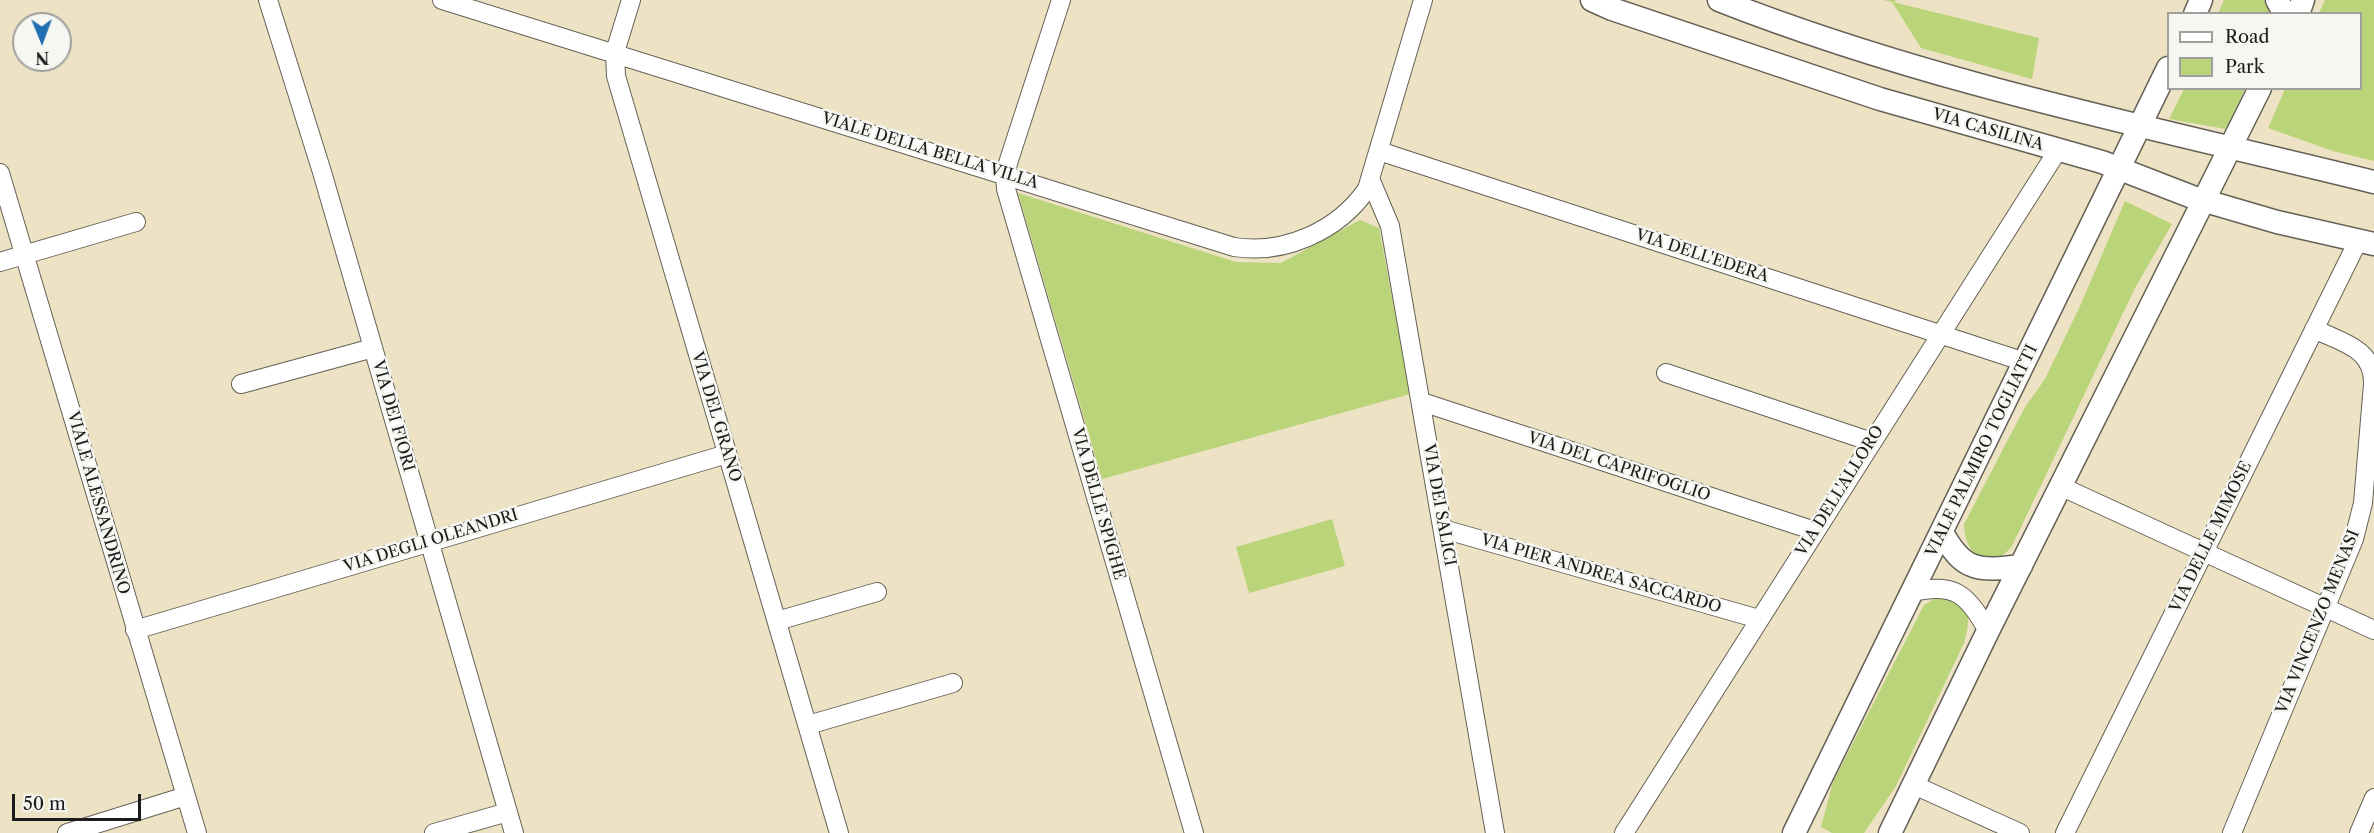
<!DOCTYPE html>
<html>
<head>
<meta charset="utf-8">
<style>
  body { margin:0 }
  #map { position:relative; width:2374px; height:833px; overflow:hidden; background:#ede2c3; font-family:"Libre Caslon Text",serif }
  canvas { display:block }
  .legend { position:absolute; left:2167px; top:12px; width:195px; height:78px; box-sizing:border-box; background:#f6f6f2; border:2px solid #9f9f9c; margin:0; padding:8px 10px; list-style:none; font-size:18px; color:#1c1c1c }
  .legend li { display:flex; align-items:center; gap:12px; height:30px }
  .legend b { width:30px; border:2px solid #9f9f9c }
  .north { position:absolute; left:12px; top:12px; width:60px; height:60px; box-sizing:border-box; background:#f6f6f2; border:2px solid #9f9f9c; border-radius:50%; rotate:179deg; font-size:16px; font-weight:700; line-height:24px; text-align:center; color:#1c1c1c }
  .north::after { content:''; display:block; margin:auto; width:21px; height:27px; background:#1f6fb2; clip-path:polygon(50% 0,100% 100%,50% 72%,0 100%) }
  .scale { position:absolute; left:12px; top:794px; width:129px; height:27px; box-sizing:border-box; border:3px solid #1c1c1c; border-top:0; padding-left:8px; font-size:18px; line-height:21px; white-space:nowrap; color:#1c1c1c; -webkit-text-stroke:4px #f6f6f2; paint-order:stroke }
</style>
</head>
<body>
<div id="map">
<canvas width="2374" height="833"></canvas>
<ul class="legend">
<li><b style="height:8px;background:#fff"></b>Road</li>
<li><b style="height:16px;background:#bad479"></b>Park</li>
</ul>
<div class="north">N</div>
<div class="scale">50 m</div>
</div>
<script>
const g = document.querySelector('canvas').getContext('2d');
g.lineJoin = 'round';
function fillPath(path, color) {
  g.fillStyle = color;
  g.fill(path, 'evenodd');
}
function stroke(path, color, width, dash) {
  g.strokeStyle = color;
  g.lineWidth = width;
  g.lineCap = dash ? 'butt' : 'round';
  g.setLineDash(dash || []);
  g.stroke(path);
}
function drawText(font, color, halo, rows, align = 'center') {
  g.font = font + ' "Libre Caslon Text",serif';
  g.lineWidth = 5;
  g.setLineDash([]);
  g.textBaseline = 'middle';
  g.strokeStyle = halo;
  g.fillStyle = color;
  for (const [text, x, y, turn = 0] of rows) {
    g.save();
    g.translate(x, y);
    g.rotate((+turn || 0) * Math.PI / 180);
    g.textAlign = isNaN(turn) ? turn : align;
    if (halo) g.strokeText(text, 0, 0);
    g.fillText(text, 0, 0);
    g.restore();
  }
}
const green = new Path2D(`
  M1884,0h13l-4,2 146,36 -7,41 -111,-31 -29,-46z
  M2224,0h39l11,14h-56z
  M2325,0h49v161l-41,-10 -65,-23 17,-39 75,-1v-74l-41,-1z
  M2184,89v-1l61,1 -19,40 -57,-10z
  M1018,193l218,69 45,1 79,-43 19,8 31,166 -308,85z
  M2125,201l47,23 -37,64 -123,258c-22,28 -48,9 -48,-22l61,-117 20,-28 36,-75z
  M1332,519l13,47 -96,27 -13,-46z
  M1940,596c30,4 32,20 24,47l-68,143 -32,47h-32l-11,-6 12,-45 91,-177z`);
const minor = new Path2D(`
  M268,0l54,172 192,661
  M442,0l792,247c50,8 104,-16 133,-58l56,-189
  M631,0l-16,52 1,24 223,757
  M1061,0l-52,160 -4,14 1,15 188,644
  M1379,151l646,211
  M0,173l197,660
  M1371,181l19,45 105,607
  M0,262l136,-40
  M1666,373l206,69
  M241,384l132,-36
  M1422,402l393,129
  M2062,487l312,143
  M1443,529l316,90
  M1913,592c43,-10 54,3 75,39
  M777,621l100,-29
  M135,630l592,-176
  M808,725l145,-42
  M1914,785l106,48
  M67,833l119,-37
  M434,833l74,-21
  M1624,833l434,-683
  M2065,833l293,-592
  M2232,833l122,-294 9,-36 10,-119c1,-36 -32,-42 -59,-55
  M2359,833l15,-35`);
const major = new Path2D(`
  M1592,0l20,9 268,90 222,63 93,36 82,24 97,22
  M1719,0c211,83 436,128 655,182
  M2277,0l8,14
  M2195,14l6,-14
  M2298,14l5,-14
  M1942,532c21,40 37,39 79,34
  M1794,833l374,-765
  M1890,833l98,-202 272,-543`);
const streetNames = [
  ["VIA CASILINA",1988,130,16],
  ["VIALE DELLA BELLA VILLA",930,151,17],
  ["VIA DELL'EDERA",1702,256,18],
  ["VIA DEI FIORI",393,416,74],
  ["VIA DEL GRANO",716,417,73],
  ["VIALE PALMIRO TOGLIATTI",1982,451,-64],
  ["VIA DEL CAPRIFOGLIO",1619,467,18],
  ["VIA DELL'ALLORO",1840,491,-58],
  ["VIALE ALESSANDRINO",98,503,74],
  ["VIA DELLE SPIGHE",1098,504,74],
  ["VIA DEI SALICI",1439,505,80],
  ["VIA DELLE MIMOSE",2211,537,-64],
  ["VIA DEGLI OLEANDRI",431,541,-17],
  ["VIA PIER ANDREA SACCARDO",1601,574,16],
  ["VIA VINCENZO MENASI",2318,622,-68]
];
fillPath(green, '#bad479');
stroke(minor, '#656156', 20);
stroke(major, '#656156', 25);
stroke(minor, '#fff', 18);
stroke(major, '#fff', 22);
drawText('16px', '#1c1c1c', '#f6f6f2', streetNames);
</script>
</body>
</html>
